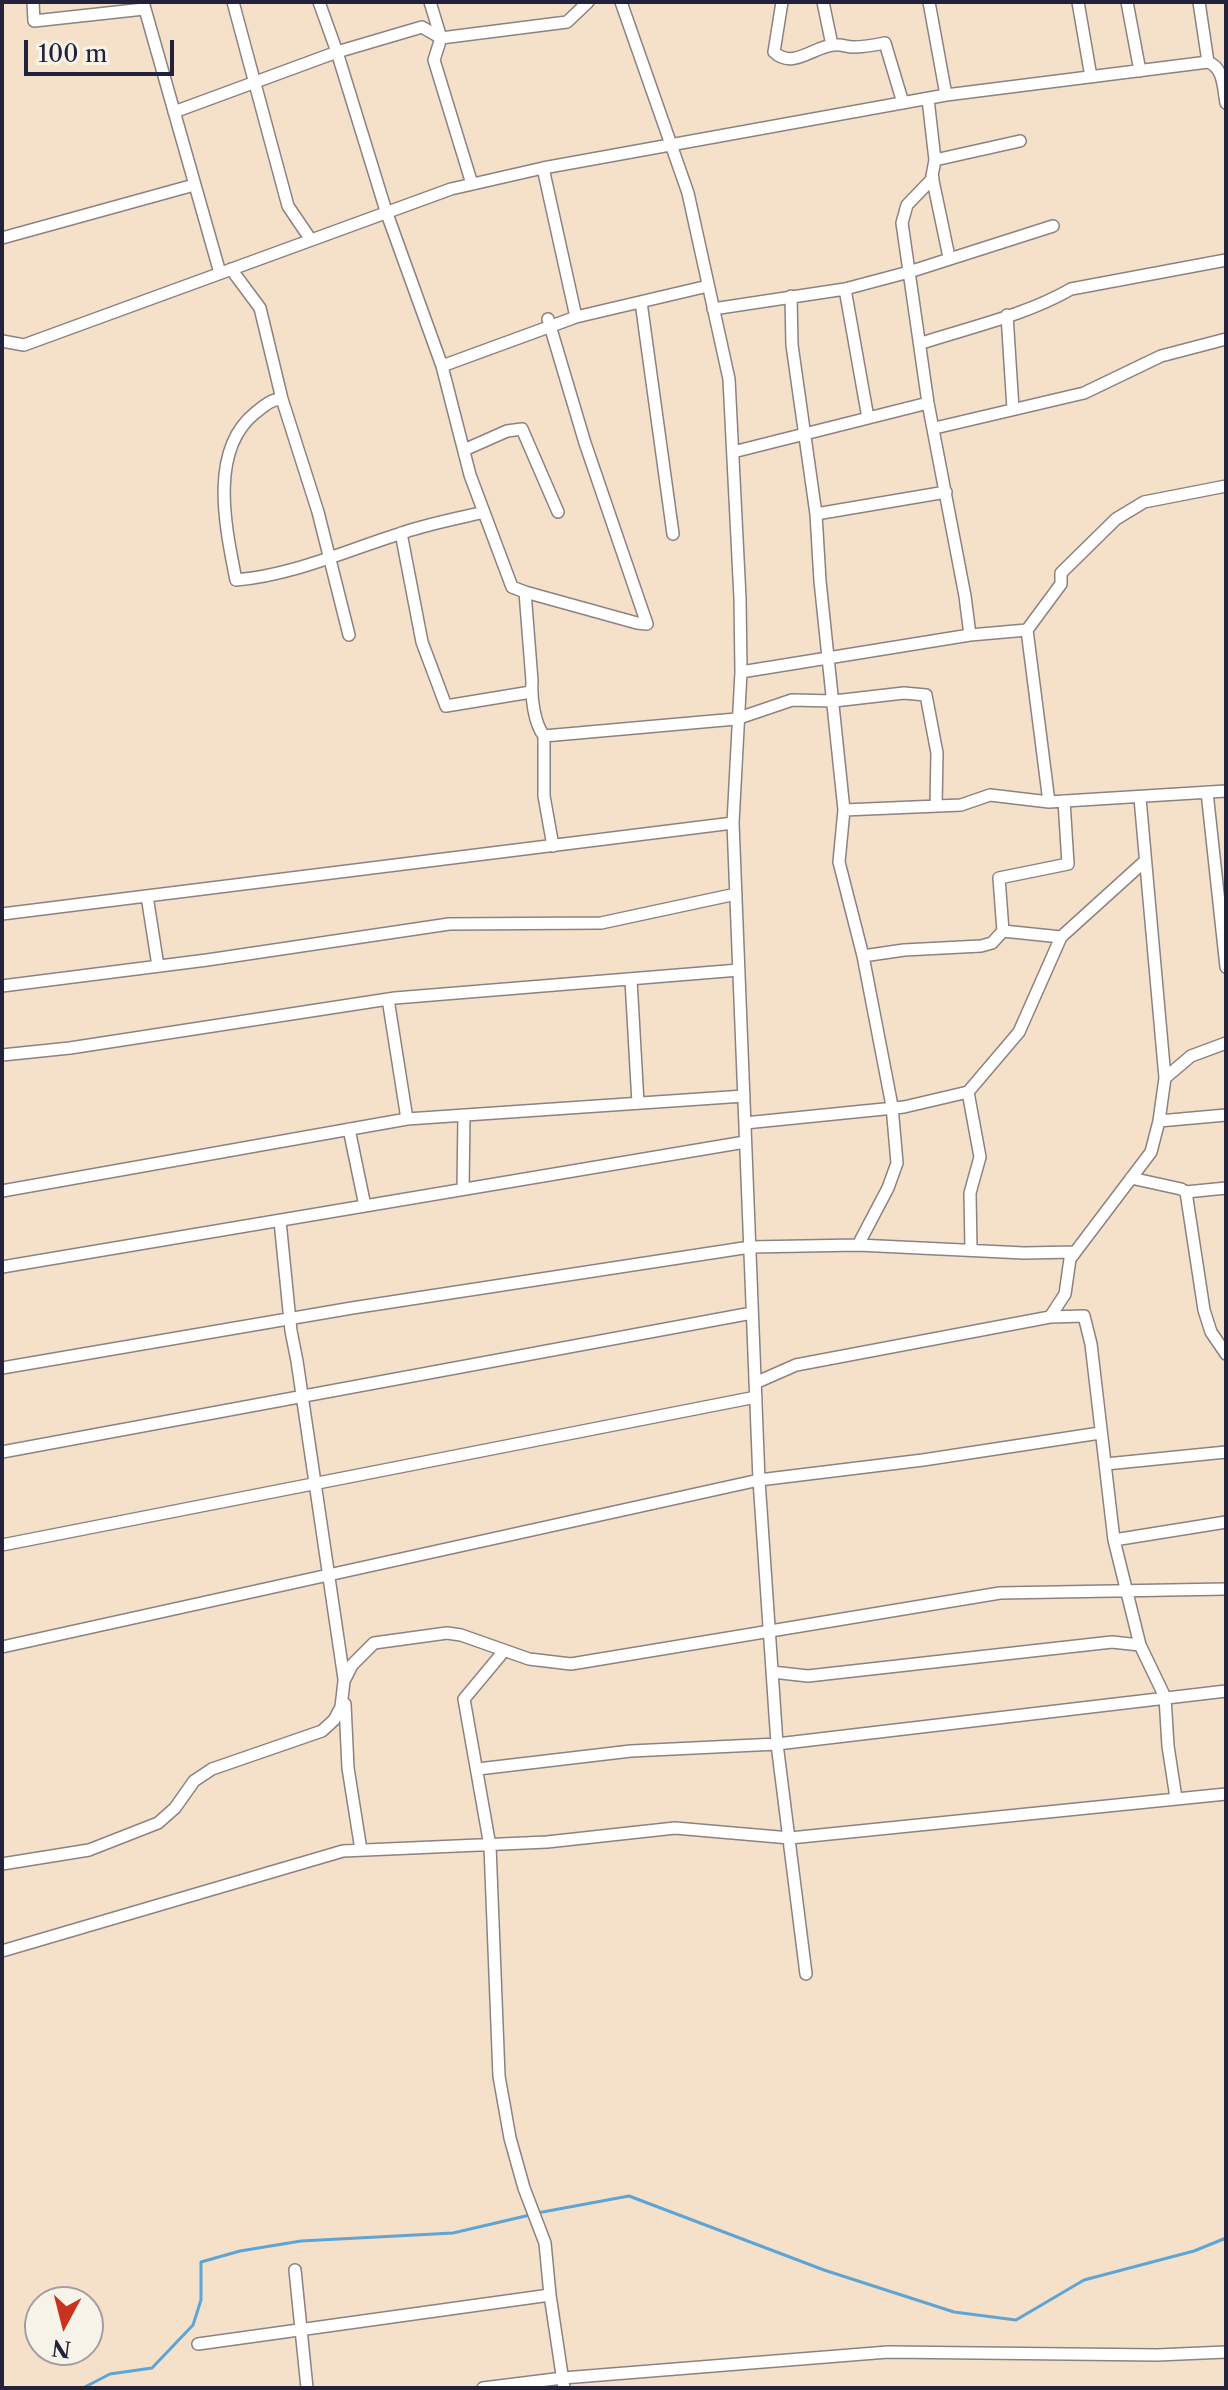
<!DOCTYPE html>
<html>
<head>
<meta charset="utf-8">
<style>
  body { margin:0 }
  #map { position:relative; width:1228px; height:2390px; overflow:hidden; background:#f5e1c9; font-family:"Libre Caslon Text",serif }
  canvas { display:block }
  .frame { position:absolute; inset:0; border:4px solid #22223b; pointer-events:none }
  .north { position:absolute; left:24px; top:2286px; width:80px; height:80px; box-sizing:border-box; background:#f7f3e8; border:2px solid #a29fa3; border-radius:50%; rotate:187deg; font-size:22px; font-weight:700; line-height:32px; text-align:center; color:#22223b }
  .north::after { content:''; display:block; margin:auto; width:28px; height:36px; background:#c8321e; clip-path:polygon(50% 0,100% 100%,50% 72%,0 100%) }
  .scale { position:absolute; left:24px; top:40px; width:150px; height:36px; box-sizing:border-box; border:4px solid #22223b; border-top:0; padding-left:10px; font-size:24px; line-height:28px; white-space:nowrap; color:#22223b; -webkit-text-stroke:6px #f7f3e8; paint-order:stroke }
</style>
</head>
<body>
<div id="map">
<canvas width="1228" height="2390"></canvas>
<div class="frame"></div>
<div class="north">N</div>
<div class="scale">100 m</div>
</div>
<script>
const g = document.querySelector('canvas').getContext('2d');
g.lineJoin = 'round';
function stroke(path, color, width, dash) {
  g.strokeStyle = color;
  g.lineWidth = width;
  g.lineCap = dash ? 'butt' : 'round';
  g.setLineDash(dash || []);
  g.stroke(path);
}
const stream = new Path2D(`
  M537,2213l92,-17 195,74 130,42 62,8 68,-40 110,-29 32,-13
  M83,2388l27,-14 42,-6 41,-43 8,-25v-38l39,-11 61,-10 152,-8 77,-18`);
const minor = new Path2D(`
  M33,2l1,19 110,-12
  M143,2l77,271
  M233,2l55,204 23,34
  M319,2l18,50 49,159 56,155 28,109 42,112 13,5
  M430,2l11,36 -7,22 38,124
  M621,2l67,191 41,186 11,219 1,74 -8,151 26,657 18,264 29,230
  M782,2l-8,50c19,18 40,-6 60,-7 6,-1 13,2 19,2 11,0 22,-2 32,-4l18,60
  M823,2l9,43
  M929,2l17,93
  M1078,2l13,75
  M1127,2l13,69
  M1199,2l9,60
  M928,99l7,61 -3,16 17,81
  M174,112l163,-60 85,-25 19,11 126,-16 21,-20
  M935,160l85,-19
  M543,168l33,149
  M933,178l-26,27 -5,18 26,180 37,193 5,39
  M2,238l192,-53
  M231,269l29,39 22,91 36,113 31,123
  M845,289l23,129
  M791,296l1,49 24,169 4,67 24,229 -5,52 24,94 29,150 5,57 -9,25 -30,57
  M641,302l32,232
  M713,309l132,-20 64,-17 144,-46
  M1007,315l6,94
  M548,319l37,124 62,181 -10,-1 -112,-31 7,89c-1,16 2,42 12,55v60l9,50
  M2,341l22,4 427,-156 92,-21 403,-73 262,-33c16,6 15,25 18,41
  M922,343c49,-16 104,-28 149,-54l155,-29
  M442,366l134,-49 132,-31
  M282,399c-11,0 -18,7 -27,14 -47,38 -29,116 -19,167 57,-5 109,-29 163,-46 28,-10 57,-15 85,-22
  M935,428l149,-35 77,-37 65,-17
  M464,450l43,-19 15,-2 36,83
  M733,452l195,-49
  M816,514l130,-22
  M401,533l21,109 24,64 85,-14
  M741,672l229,-37 57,-5
  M544,736l192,-17 56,-19 42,1 70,-8 22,2 11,58 -1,53
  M1207,792l19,175
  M1140,798l25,280
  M1049,802l-22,-172 34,-46v-11l55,-54 28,-17 82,-16
  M844,810l117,-5 29,-10 59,7 177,-11
  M147,896l11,70
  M2,914l731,-91
  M1061,937l-58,-6 -4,-53 69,-14 -4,-63
  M863,956l41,-6 77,-4 11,-3 11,-12
  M631,980l7,123
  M2,986l205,-26 242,-36 152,-1 135,-29
  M388,999l19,120
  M2,1055l68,-7 325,-50 344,-28
  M968,1092l12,65 -10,36 1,57
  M1159,1121l67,-6
  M745,1123l159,-16 64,-15 51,-60 42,-95 84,-76
  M349,1129l16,77
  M1131,1178l50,11 5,3 40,-4
  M463,1189l1,-74
  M2,1191l405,-72 337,-23
  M1186,1192l18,118 7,22 15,22
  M280,1221l11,110 6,30 47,318
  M2,1267l743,-125
  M1050,1317l34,-1 7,28 23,196 112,-18
  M2,1368l350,-60 398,-61 108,-2 166,8 51,-1
  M755,1383l41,-18 254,-48 15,-23 5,-35 81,-107 8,-31 6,-43 26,-22 35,-13
  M2,1452l750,-139
  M1106,1464l120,-12
  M1114,1540l26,105
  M2,1545l754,-148
  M2,1647l757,-167 164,-20 177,-27
  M504,1651l-40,48 26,147 9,230 11,62 14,50 21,55 5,52
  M772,1672l36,4 304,-34 28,3 25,52 3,49 8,52
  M345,1704l3,64 13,82
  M478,1769l153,-18 146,-7 449,-53
  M2,1864l87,-14 69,-27 17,-15 19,-27 18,-12 110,-38 12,-11 7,-13 3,-26 8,-16 22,-22 73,-10 14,2 68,24 42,5 429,-71 226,-4
  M2,1951l341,-100 204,-9 128,-14 115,10 436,-44
  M295,2270l12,118
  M198,2344l352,-49 14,93
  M483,2388l80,-10 325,-26 269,3 69,-3`);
stroke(stream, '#5ea4d4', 3);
stroke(minor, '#8c8282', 14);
stroke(minor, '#fff', 11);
</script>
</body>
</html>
